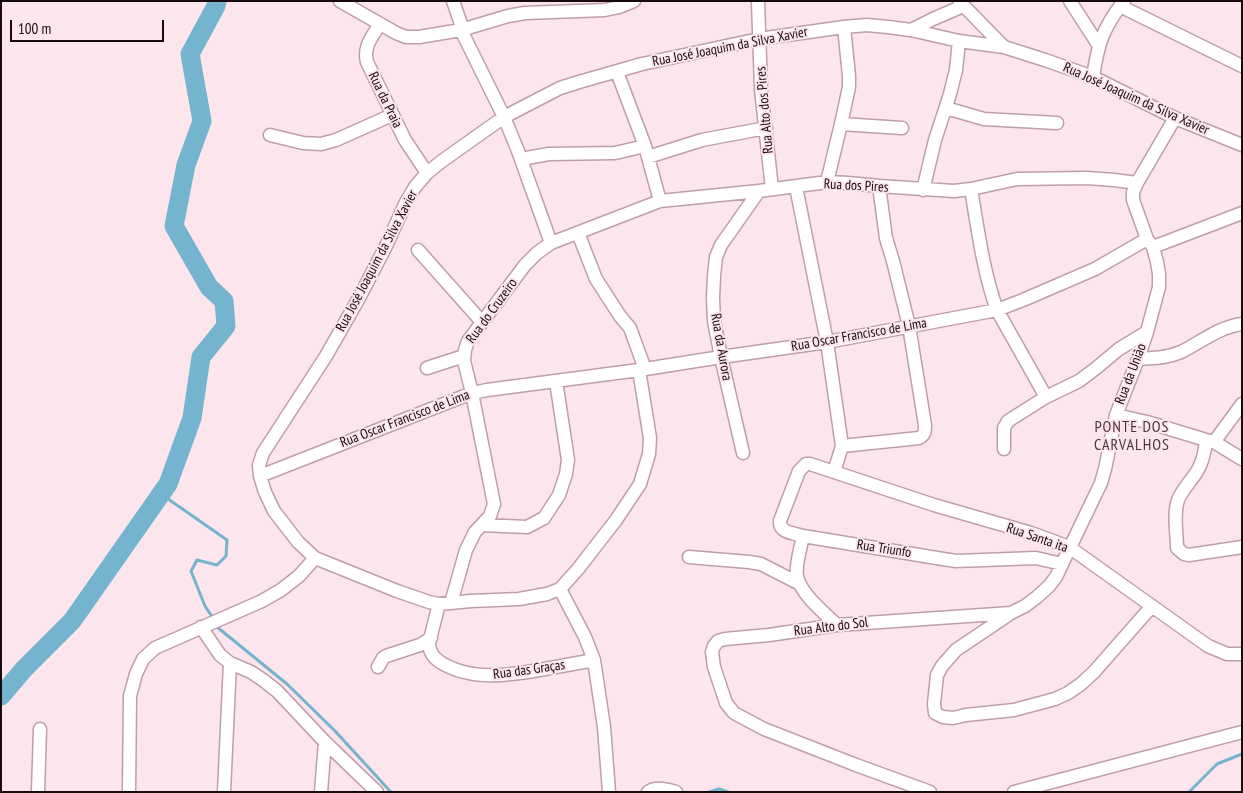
<!DOCTYPE html>
<html>
<head>
<meta charset="utf-8">
<style>
  body { margin:0 }
  #map { position:relative; width:1243px; height:793px; overflow:hidden; background:#fce5ed; font-family:"PT Sans Narrow",sans-serif }
  canvas { display:block }
  .frame { position:absolute; inset:0; border:2px solid #160a0f; pointer-events:none }
  .scale { position:absolute; left:10px; top:20px; width:154px; height:22px; box-sizing:border-box; border:2px solid #160a0f; border-top:0; padding-left:6px; font-size:15px; line-height:18px; white-space:nowrap; color:#160a0f; -webkit-text-stroke:4px #fce5ed; paint-order:stroke }
</style>
</head>
<body>
<div id="map">
<canvas width="1243" height="793"></canvas>
<div class="frame"></div>
<div class="scale">100 m</div>
</div>
<script>
const g = document.querySelector('canvas').getContext('2d');
g.lineJoin = 'round';
function stroke(path, color, width, dash) {
  g.strokeStyle = color;
  g.lineWidth = width;
  g.lineCap = dash ? 'butt' : 'round';
  g.setLineDash(dash || []);
  g.stroke(path);
}
function drawText(font, color, halo, rows, align = 'center') {
  g.font = font + ' "PT Sans Narrow",sans-serif';
  g.lineWidth = 4;
  g.setLineDash([]);
  g.textBaseline = 'middle';
  g.strokeStyle = halo;
  g.fillStyle = color;
  for (const [text, x, y, turn = 0] of rows) {
    g.save();
    g.translate(x, y);
    g.rotate((+turn || 0) * Math.PI / 180);
    g.textAlign = isNaN(turn) ? turn : align;
    if (halo) g.strokeText(text, 0, 0);
    g.fillText(text, 0, 0);
    g.restore();
  }
}
const stream = new Path2D(`
  M161,494l66,46 -1,16 -9,9 -20,-5 -6,11 14,35 8,12
  M216,624l1,3 70,57 48,47 55,60 2,1
  M709,792l10,-3 9,3
  M1189,792l28,-28 25,-10`);
const river = new Path2D(`
  M1,696l23,-27 48,-48 96,-137 24,-66 9,-61 25,-31 -2,-25 -15,-14 -35,-61 12,-61 16,-44 -12,-67 26,-48 1,-5`);
const minor = new Path2D(`
  M340,1l56,32 10,4h13l42,-7 47,-14 17,-3 80,-3 14,-3 15,-6
  M453,1l8,23v6l43,87 14,34 33,92
  M758,1l3,88 11,100
  M959,1l45,46
  M1070,1l29,45
  M1120,6l122,60
  M380,24c-8,13 -17,22 -13,38l38,78 22,33
  M911,30l22,-11 30,-13
  M617,72l28,74 15,55
  M1093,77c5,-34 10,-49 31,-76
  M946,108l38,11 73,4
  M841,124l61,4
  M270,135l33,8 18,1 15,-4 56,-25
  M648,157l54,-17 64,-12
  M521,159l28,-5 66,-1 30,-7
  M827,182l14,-58 8,-37v-11l-5,-49
  M796,187l31,155 15,104 -8,26
  M971,189c7,41 12,82 26,121l49,87 33,-16 16,-12 24,-20 28,-17
  M923,190l12,-50 15,-46 6,-24 3,-29
  M578,233l18,46 24,37 10,12 15,41
  M1153,247l89,-34
  M418,250l64,72
  M1138,359c15,-1 29,-1 43,-7 20,-10 38,-25 61,-28
  M427,368l37,-12
  M639,370l11,68 -1,16 -9,30 -24,36 -38,49 -18,20 -13,5 -28,5 -48,2 -32,3 -10,-2 -32,-11 -82,-33 -17,-16 -24,-31 -9,-19 -5,-16 -1,-11 4,-12 63,-97 33,-58 27,-52 20,-44 9,-15 12,-14 15,-12 62,-44 56,-29 19,-6 63,-18 117,-25 85,-12 23,-2 21,2 23,3 48,11 45,6 41,13 48,17 82,41 67,27
  M1116,415l31,7 59,18 8,2 28,17
  M1206,440c-1,12 -3,23 -10,33 -6,9 -14,17 -18,27 -5,14 -1,33 -1,48l7,6 5,1 53,-8
  M1214,442l28,-38
  M842,446l77,-8c6,-3 6,-7 6,-13l-16,-99 -16,-65 -7,-23 -7,-52
  M1004,449v-21l4,-7 38,-24
  M743,453l-22,-96 -7,-36 -1,-23 1,-22 2,-19 5,-12 38,-54
  M260,476l212,-83 15,-3 152,-20 82,-13 106,-15 170,-32 26,-10 72,-31 52,-30
  M482,525l45,2 17,-9 15,-23 7,-21 2,-14 -12,-79
  M803,536c-2,11 -8,29 -6,40 3,17 27,37 40,49
  M689,557l60,5 12,2 39,20
  M1062,564l-26,-6 -80,3 -13,-2 -140,-23c-9,-3 -24,-3 -23,-15l19,-50 7,-7h4l124,41 97,28 38,14 139,99 19,8h15
  M560,589l25,48 9,23 10,67 5,65
  M451,603l15,-53 9,-18 15,-16 4,-12 -22,-111 -8,-32 1,-11 3,-9 57,-76 12,-12 14,-10 109,-42 99,-10 68,-9 21,1 31,3 75,5 17,-2 46,-10 70,-1 27,2 23,3
  M439,604l-10,39c0,9 4,14 11,19 32,20 70,13 105,7 16,-3 33,-6 49,-9
  M1152,606l-58,66 -13,12 -13,9 -13,6 -41,11 -48,5 -13,3 -10,-1 -8,-4 -1,-9 3,-29 5,-9 14,-16 55,-37 14,-7 12,-9 12,-11 7,-9 6,-13 39,-81 4,-14 11,-54 22,-56 9,-27 12,-45v-13l-2,-12 -4,-15 -6,-8 -14,-39v-8l4,-9 38,-65
  M201,627l19,28 10,8 21,9 12,8 14,11 48,51 52,50
  M378,667l5,-9 3,-2 34,-11 11,-7
  M38,792l2,-63
  M129,792l1,-96 6,-22 7,-15 12,-11 107,-47 19,-11 18,-14 16,-18
  M224,792l6,-129
  M321,792l4,-50
  M648,792c7,-6 19,-3 28,0
  M930,792l-74,-27 -92,-36 -30,-16 -8,-10 -12,-36 -2,-15 2,-6 4,-5 7,-2 44,-4 68,-10 174,-12
  M1014,792l228,-60`);
const streetNames = [
  ["Rua José Joaquim da Silva Xavier",730,47,-11],
  ["Rua José Joaquim da Silva Xavier",1136,99,24],
  ["Rua da Praia",385,100,64],
  ["Rua Alto dos Pires",765,110,-95],
  ["Rua dos Pires",856,186,3],
  ["Rua José Joaquim da Silva Xavier",377,261,-62],
  ["Rua do Cruzeiro",492,311,-54],
  ["Rua Oscar Francisco de Lima",859,335,-10],
  ["Rua da Aurora",721,347,80],
  ["Rua da União",1131,374,-69],
  ["Rua Oscar Francisco de Lima",405,419,-21],
  ["Rua Santa ita",1037,538,19],
  ["Rua Triunfo",884,549,9],
  ["Rua Alto do Sol",831,627,-7],
  ["Rua das Graças",529,670,-8]
];
const quarterNames = [
  ["PONTE DOS",1132,427],
  ["CARVALHOS",1132,445]
];
stroke(stream, '#75b4ce', 3);
stroke(river, '#75b4ce', 19);
stroke(minor, '#c09dab', 15);
stroke(minor, '#fff', 12);
drawText('14px', '#160a0f', '#fce5ed', streetNames);
g.letterSpacing = '1px';
drawText('16px', '#4e323e', '#fce5ed', quarterNames);
g.letterSpacing = '0px';
</script>
</body>
</html>
